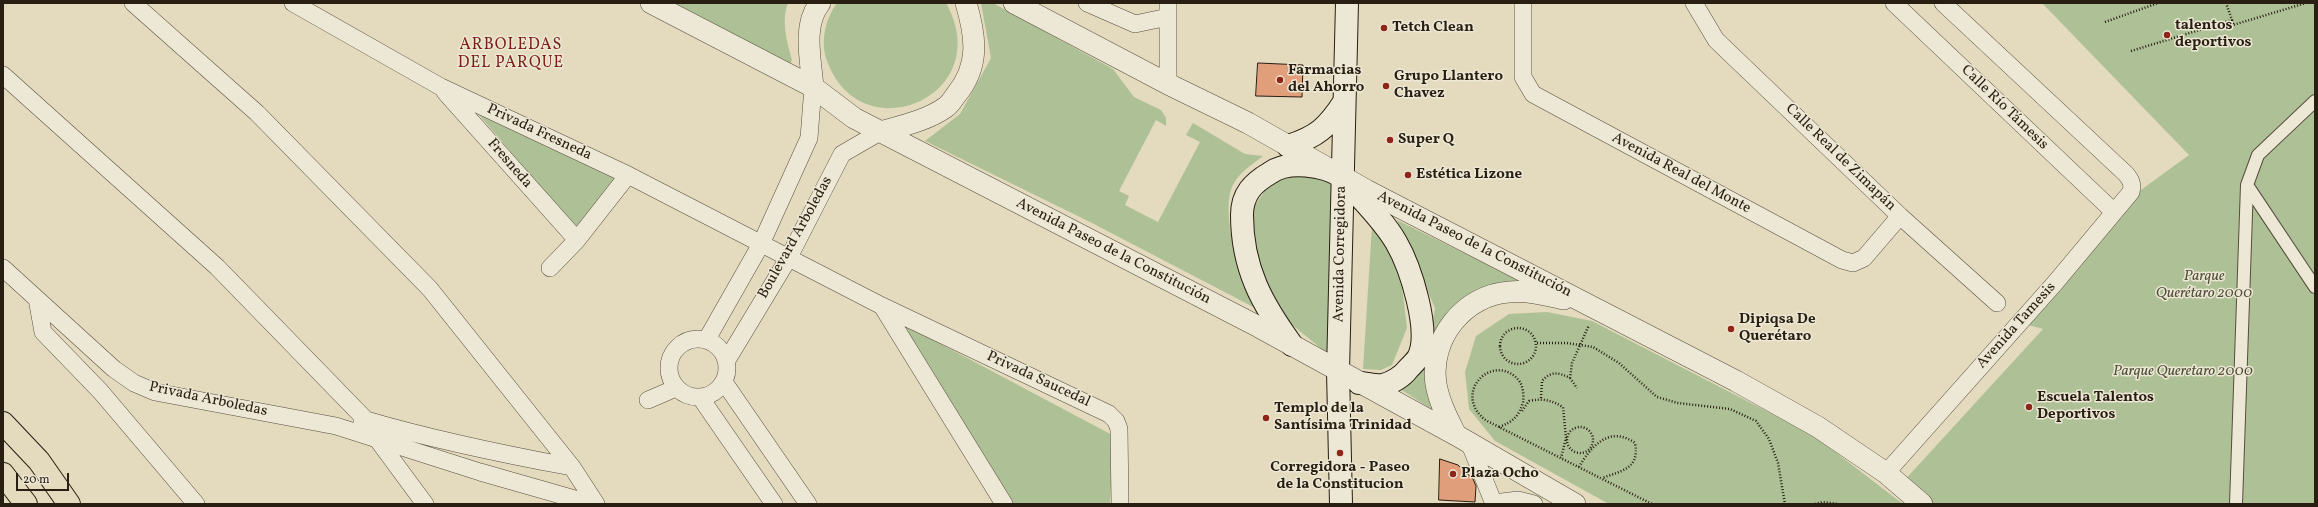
<!DOCTYPE html>
<html>
<head>
<meta charset="utf-8">
<style>
  body { margin:0 }
  #map { position:relative; width:2318px; height:507px; overflow:hidden; background:#e4dabe; font-family:Vollkorn,serif }
  canvas { display:block }
  .frame { position:absolute; inset:0; border:4px solid #281e11; pointer-events:none }
  .scale { position:absolute; left:16px; top:473px; width:53px; height:18px; box-sizing:border-box; border:2px solid #281e11; border-top:0; padding-left:5px; font-size:12px; line-height:14px; white-space:nowrap; color:#281e11; -webkit-text-stroke:3px #ede7d5; paint-order:stroke }
</style>
</head>
<body>
<div id="map">
<canvas width="2318" height="507"></canvas>
<div class="frame"></div>
<div class="scale">20 m</div>
</div>
<script>
const g = document.querySelector('canvas').getContext('2d');
g.lineJoin = 'round';
function fillPath(path, color) {
  g.fillStyle = color;
  g.fill(path, 'evenodd');
}
function stroke(path, color, width, dash) {
  g.strokeStyle = color;
  g.lineWidth = width;
  g.lineCap = dash ? 'butt' : 'round';
  g.setLineDash(dash || []);
  g.stroke(path);
}
function drawText(font, color, halo, rows, align = 'center') {
  g.font = font + ' Vollkorn,serif';
  g.lineWidth = 3;
  g.setLineDash([]);
  g.textBaseline = 'middle';
  g.strokeStyle = halo;
  g.fillStyle = color;
  for (const [text, x, y, turn = 0] of rows) {
    g.save();
    g.translate(x, y);
    g.rotate((+turn || 0) * Math.PI / 180);
    g.textAlign = isNaN(turn) ? turn : align;
    if (halo) g.strokeText(text, 0, 0);
    g.fillText(text, 0, 0);
    g.restore();
  }
}
const green = new Path2D(`
  M669,3h119c-7,18 -1,39 4,57l-3,7z
  M837,3h109c52,93 -85,151 -119,58 -7,-19 -2,-42 10,-58z
  M981,3h12l120,66 21,28 27,13 5,8v8l-10,-6 -37,71 10,5 -4,9 33,17 42,-80 -14,-7 7,-12 52,31 18,2c-10,8 -22,15 -29,27 -16,26 7,105 25,127l-167,-87 -167,-82 35,-27 31,-56z
  M2042,3h273v501h-389l-25,-20 142,-155 -23,-6 114,-128 55,-40z
  M468,102l148,76 -40,50z
  M1300,173l33,9 -4,173 -44,-36 -18,-33 -14,-42 -2,-34 19,-26z
  M1397,220l128,63 -78,36 -11,93 -36,-23 25,-23 10,-58z
  M1372,226l17,23 13,38 5,41 -15,37 -11,5 -18,-1z
  M1547,312l45,9 221,114 90,69h-294l-114,-63 -26,-32 -4,-37 11,-36 33,-22z
  M890,317l224,119 -4,68h-100z`);
const building = new Path2D(`
  M1258,63l45,2 -1,32 -46,-1z
  M1440,459l18,6 15,14 3,7 -1,16 -36,-2z`);
const path = new Path2D(`
  M2232,20l1,5 73,-22
  M2105,22l53,-19
  M2131,51l101,-31 -6,-17
  M1500 346a18 18 0 1 1 36 0a18 18 0 1 1-36 0Z
  M1537,343h30l26,4 26,16 38,34 21,6 52,6 26,12 13,18 9,24 7,41
  M1570,378l7,10
  M1541,398l1,-17c9,-10 16,-9 28,-3l2,-15 17,-38
  M1522,411l7,-10c14,-3 22,-1 34,6l3,31 -5,20
  M1499,427c14,-5 20,-11 24,-25 1,-6 0,-15 -3,-20 -23,-31 -66,6 -39,34 4,5 13,8 18,11l153,77
  M1567 440a13 13 0 1 1 26 0a13 13 0 1 1-26 0Z
  M1579,467c12,-21 31,-42 56,-24 5,26 -14,28 -33,35
  M1815,504l7,-2 16,2`);
const pedestrian = new Path2D(`
  M2247,185l68,102
  M2236,504l11,-319 11,-30 57,-54`);
const minor = new Path2D(`
  M133,3l124,110 173,176 142,178 24,37
  M293,3l148,84 187,88 254,131 227,108 7,7 3,8 1,75
  M1087,3l48,21 33,-7
  M1523,3v74l10,17 309,166 11,3 11,-5 36,-42
  M1694,3l22,37 184,176 97,87
  M1894,3l220,209
  M3,75l214,192 149,153 11,19 48,65
  M1168,84v-81
  M445,92l132,148
  M3,268l111,101 20,14 21,9 181,34 144,46 112,32
  M550,268l27,-28 51,-65
  M37,299l6,33 58,60 95,112
  M882,306l122,198
  M669 368a29 29 0 1 1 58 0a29 29 0 1 1-58 0Z
  M707,339l54,-95 48,-106 4,-51
  M727,360l61,-101 54,-105 38,-22
  M724,382l84,122
  M700,397l74,107
  M648,400l28,-12
  M362,421l4,-1c68,20 136,34 206,47
  M1469,442l25,62
  M1886,473l169,-190 76,-91c2,-8 0,-12 -5,-18l-183,-171
  M1494,503l24,-3 16,4`);
const tertiary = new Path2D(`
  M651,3l162,84 41,31 405,209 197,108 119,69
  M1014,3l154,81 80,39 118,67 370,191 82,46 68,46 36,31
  M813,87c-2,-26 -11,-62 7,-84
  M880,132c22,-6 48,-12 66,-25 4,-3 7,-8 10,-12 24,-29 20,-58 10,-92
  M1456,435c-8,-16 -17,-33 -20,-51 -7,-45 28,-89 73,-92 19,-2 37,3 55,7`);
const secondary = new Path2D(`
  M1288,146c29,-9 40,-19 56,-44
  M1292,345c-30,-41 -50,-77 -50,-130 0,-21 11,-32 28,-42 18,-13 54,-8 72,4 7,4 13,14 18,20 13,14 26,28 36,45 14,24 36,90 22,116 -3,4 -7,8 -10,11 -5,7 -16,14 -25,16 -7,1 -17,-2 -24,-2
  M1341,504l-3,-133 9,-368`);
const trunk = new Path2D(`
  M3,423l36,38 30,43
  M3,474l23,30`);
const markers = [
  [1384,28,4,"#8f2418"],
  [2167,35,4,"#8f2418"],
  [1280,80,4,"#8f2418"],
  [1386,86,4,"#8f2418"],
  [1390,140,4,"#8f2418"],
  [1408,175,4,"#8f2418"],
  [1731,329,4,"#8f2418"],
  [2029,407,4,"#8f2418"],
  [1266,418,4,"#8f2418"],
  [1340,453,4,"#8f2418"],
  [1453,474,4,"#8f2418"]
];
const poiNames = [
  ["talentos",2175,26],
  ["deportivos",2175,43],
  ["Tetch Clean",1392,28],
  ["Farmacias",1288,71],
  ["del Ahorro",1288,88],
  ["Grupo Llantero",1394,77],
  ["Chavez",1394,94],
  ["Super Q",1398,140],
  ["Estética Lizone",1416,175],
  ["Dipiqsa De",1739,320],
  ["Querétaro",1739,337],
  ["Escuela Talentos",2037,398],
  ["Deportivos",2037,415],
  ["Templo de la",1274,409],
  ["Santísima Trinidad",1274,426],
  ["Corregidora - Paseo",1340,468,"center"],
  ["de la Constitucion",1340,485,"center"],
  ["Plaza Ocho",1461,474]
];
const streetNames = [
  ["Calle Río Támesis",2004,108,44],
  ["Privada Fresneda",539,133,25],
  ["Calle Real de Zimapán",1840,158,44],
  ["Fresneda",509,164,49],
  ["Avenida Real del Monte",1681,174,28],
  ["Boulevard Arboledas",796,238,-61],
  ["Avenida Paseo de la Constitución",1474,245,27],
  ["Avenida Paseo de la Constitución",1113,252,27],
  ["Avenida Corregidora",1341,254,-89],
  ["Avenida Tamesis",2017,326,-48],
  ["Privada Saucedal",1038,380,25],
  ["Privada Arboledas",208,400,12]
];
const parkNames = [
  ["Parque",2204,277],
  ["Querétaro 2000",2204,294],
  ["Parque Queretaro 2000",2183,372]
];
const neighbourhoodNames = [
  ["ARBOLEDAS",511,46],
  ["DEL PARQUE",511,64]
];
fillPath(green, '#aec196');
fillPath(building, '#e09e7b');
stroke(building, '#281e11', 1);
stroke(pedestrian, '#574d3c', 14);
stroke(minor, '#574d3c', 18);
stroke(tertiary, '#574d3c', 22);
stroke(secondary, '#281e11', 24);
stroke(trunk, '#281e11', 24);
stroke(path, '#281e11', 2.5, [1, 2]);
stroke(pedestrian, '#ede7d5', 12);
stroke(minor, '#ede7d5', 17);
stroke(tertiary, '#ede7d5', 21);
stroke(secondary, '#ede7d5', 22);
stroke(trunk, '#e4dabe', 22);
for (const [x, y, r, color] of markers) {
  const dot = new Path2D();
  dot.arc(x, y, r, 0, 2 * Math.PI);
  g.fillStyle = color;
  g.fill(dot);
  stroke(dot, '#ede7d5', 1.5);
}
drawText('bold 15px', '#281e11', '#ede7d5', poiNames, 'left');
drawText('15px', '#281e11', '#ede7d5', streetNames);
drawText('italic 15px', '#504f39', '#ede7d5', parkNames);
g.letterSpacing = '1px';
drawText('16px', '#7a1f14', '#ede7d5', neighbourhoodNames);
g.letterSpacing = '0px';
</script>
</body>
</html>
